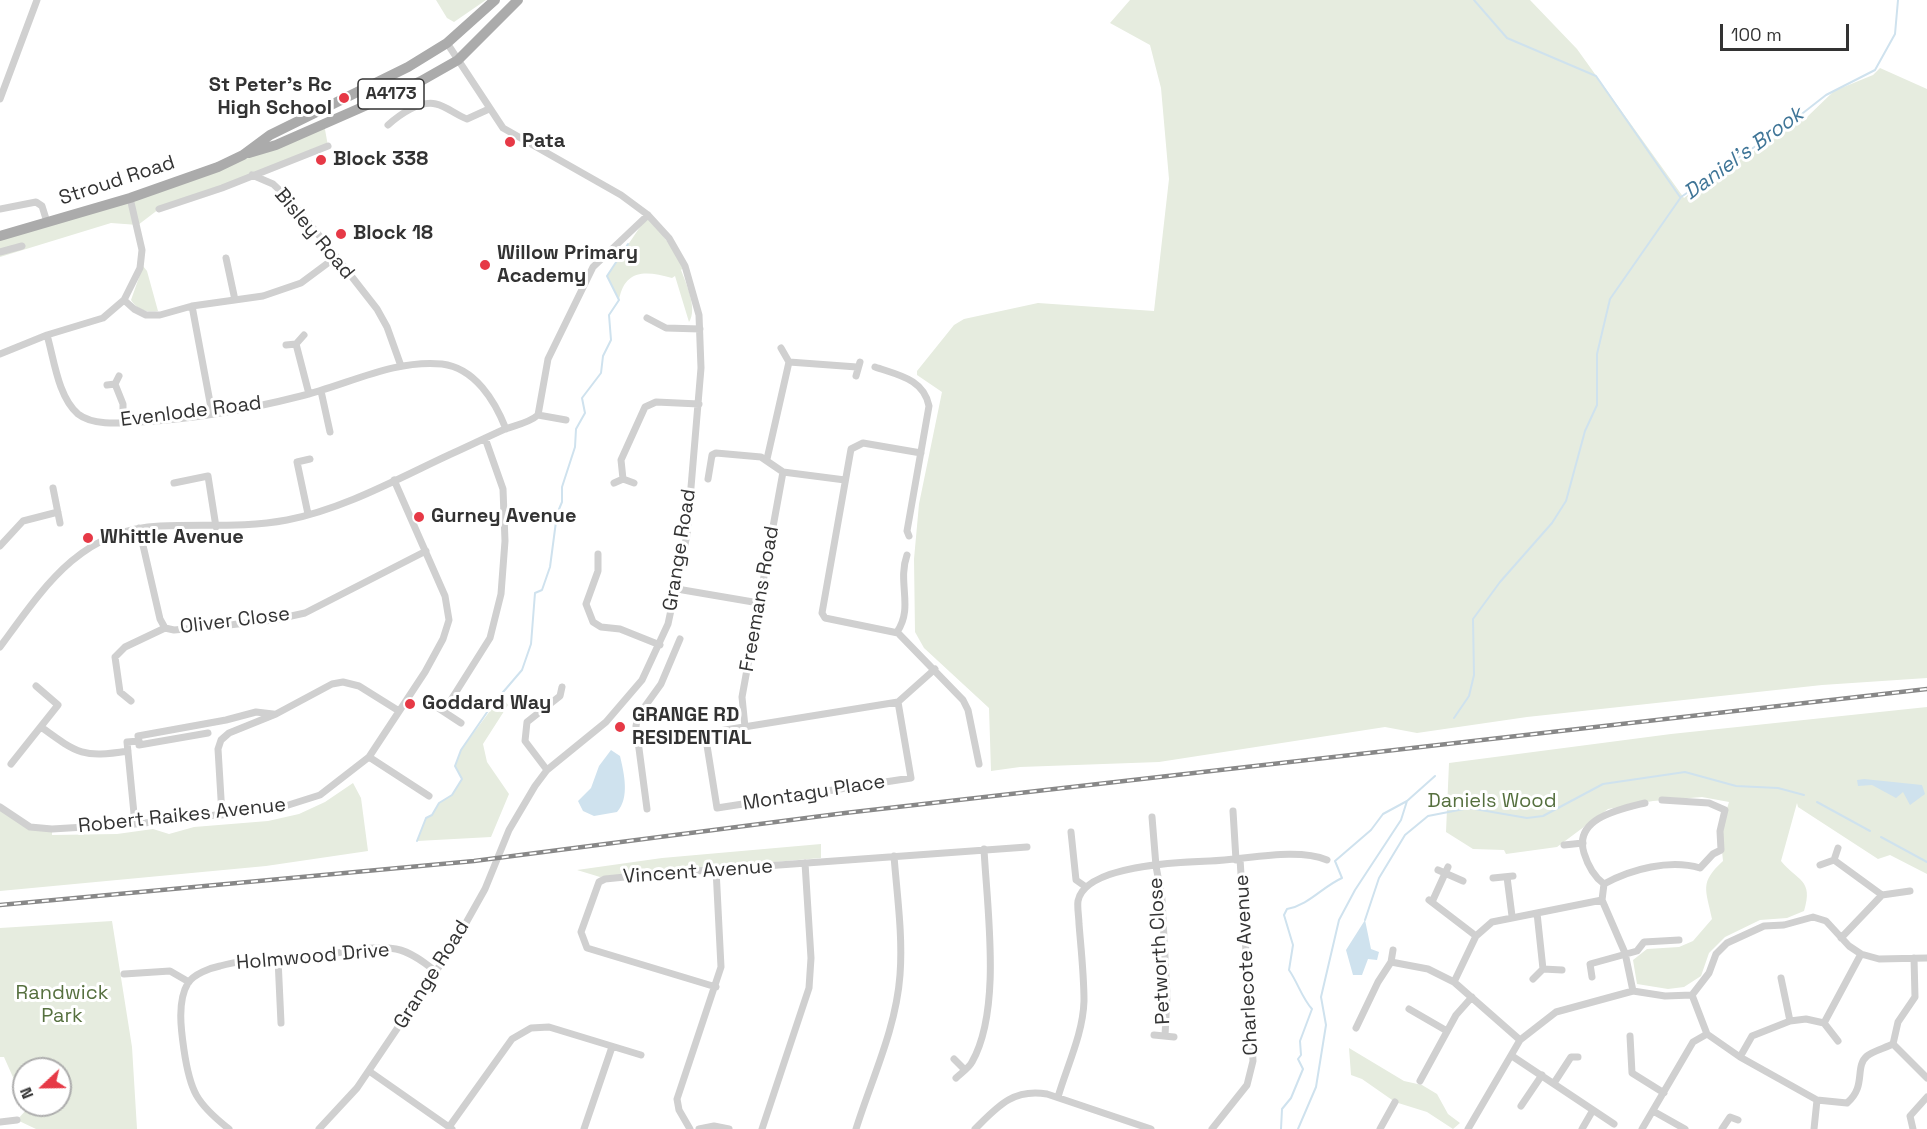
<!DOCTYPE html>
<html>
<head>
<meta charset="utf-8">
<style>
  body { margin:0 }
  #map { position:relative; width:1927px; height:1129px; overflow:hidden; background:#fff; font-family:"Space Grotesk",sans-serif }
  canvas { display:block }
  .north { position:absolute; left:12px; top:1057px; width:60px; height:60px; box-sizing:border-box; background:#fff; border:2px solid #adadad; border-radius:50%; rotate:248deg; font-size:16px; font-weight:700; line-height:24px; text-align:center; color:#333 }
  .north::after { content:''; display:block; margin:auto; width:21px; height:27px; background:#e63946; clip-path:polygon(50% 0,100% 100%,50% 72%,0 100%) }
  .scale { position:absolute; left:1720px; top:24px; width:129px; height:27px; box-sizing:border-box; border:3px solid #333; border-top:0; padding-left:8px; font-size:18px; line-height:21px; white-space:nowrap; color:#333; -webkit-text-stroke:4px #fff; paint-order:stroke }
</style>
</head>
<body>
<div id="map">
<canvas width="1927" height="1129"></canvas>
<div class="north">N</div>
<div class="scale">100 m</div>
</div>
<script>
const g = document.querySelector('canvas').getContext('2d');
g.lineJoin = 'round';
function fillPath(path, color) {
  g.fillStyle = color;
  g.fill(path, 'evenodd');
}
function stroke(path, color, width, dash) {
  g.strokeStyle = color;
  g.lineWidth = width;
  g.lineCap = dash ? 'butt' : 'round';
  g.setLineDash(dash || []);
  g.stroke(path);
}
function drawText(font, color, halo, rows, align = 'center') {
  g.font = font + ' "Space Grotesk",sans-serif';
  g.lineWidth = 6;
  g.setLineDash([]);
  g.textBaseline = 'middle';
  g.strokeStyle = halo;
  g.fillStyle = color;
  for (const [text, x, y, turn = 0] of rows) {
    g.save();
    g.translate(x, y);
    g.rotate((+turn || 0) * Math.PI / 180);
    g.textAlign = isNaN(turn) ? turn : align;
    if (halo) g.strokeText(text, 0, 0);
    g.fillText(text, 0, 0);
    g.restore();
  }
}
const green = new Path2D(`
  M436,0h50l-32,22 -7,-4z
  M1130,0h400l47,49 107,149 18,-14 105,-67 27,-26 39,-16 7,-7 47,21v589l-105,7 -295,32 -110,16 -32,-6 -226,35 -139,5 -29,4 -2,-63 -65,-60 -9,-16 -1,-73 5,-55 23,-112 -25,-17v-4l37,-46 10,-6 74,-16 116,8 15,-132 -8,-91 -11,-43 -40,-22z
  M324,124l4,22 -169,63 -21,16 -27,-2 -111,34v-21l66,-19z
  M648,215l37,51 -4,4c5,13 17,39 8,52l-14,-46 -3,2c-25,-7 -47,-10 -53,22l-12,-24z
  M143,266l4,5 11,40c-10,2 -21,-1 -27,-11z
  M501,696l7,9 -25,39 4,18 22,32 -18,43 -74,4 9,-23 6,-3 7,-12 13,-8 10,-16 -7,-13 6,-16z
  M1927,707v167l-37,-19 -12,4 -80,-52 -1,-4 -16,58c16,20 33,18 23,50l-17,7 -27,2 -35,17 -16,16 -8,23 -17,11 -16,2 -31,-5 -4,-24 14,-11 32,-2 14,-6 19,-22c-6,-30 -13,-36 11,-58l-3,-30 9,-29 -27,-5 -49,4 -45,8 -51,38 -51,7 -2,-4 -31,-1 -27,-17 3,-69 222,-29z
  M353,783l8,15 7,53 -102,15 -266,25v-84l30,20 22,2v6l65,-1 36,-5 16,5 25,-7 74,-6 31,-7 26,-12z
  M821,844v14l-221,19 -23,-7 85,-12z
  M112,921l20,126 5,82h-101l-19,-9 10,-11 -2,-4h35v-36h-36v33l-20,-45h-4v-129z
  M1349,1048l55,33 18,4 15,9 11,20 12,9 -7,6 -26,-17 -32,-10 -33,-23 -11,-4z`);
const water = new Path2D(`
  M611,750l9,6c4,17 10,42 -3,56l-23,4 -11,-5 -5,-10 13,-13 8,-22z
  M1864,779l58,6 3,9 -15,11 -7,-13 -7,6 -24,-13 -14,1 -1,-6z
  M1365,920l6,29 8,3 -2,8 -9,-1 -6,16h-9l-7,-25z`);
const stream = new Path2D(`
  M1474,0l33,38 89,38 84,121
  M1454,718l15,-22 5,-21 -1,-56 27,-37 52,-59 14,-22 19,-70 12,-26v-51l13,-55 71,-102 113,-77 32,-25 49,-25 20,-36 3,-34
  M1817,802l53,29
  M1881,837l46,25
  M417,841l9,-23 6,-3 7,-12 13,-8 10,-16 -7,-13 6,-16 31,-45 30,-35 9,-26 4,-51 7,-3 8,-23 7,-53 5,-12v-15l13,-40 1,-18 9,-16 -3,-15 19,-25 2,-17 8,-16 -2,-25 10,-15 -12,-24 21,-32
  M1365,920l14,-42 26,-43 23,-19 41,-8 58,10 16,-2 60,-32 82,-12 51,14 42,2 26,7
  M1281,1129l1,-20 9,-11 12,-29 -5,-10 3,-4 -1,-14 12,-32c-10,-11 -14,-26 -23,-39l4,-25 -9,-30 3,-6c22,-4 35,-22 55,-31l-7,-17 36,-31 12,-16 24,-13 28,-25
  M1298,1129l18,-42 10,-62 -5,-28 18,-77 16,-30 46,-70 6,-19`);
const street = new Path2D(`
  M0,99l37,-99
  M388,125c11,-10 32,-25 48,-21 10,2 20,11 31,15l22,-10
  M252,175l21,9 16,15 38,46 50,64 10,18 14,39
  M0,209l36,-7 6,4 5,16
  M159,209l63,-21 106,-42
  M0,252l22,-6
  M226,258l9,42
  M124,300l10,9 12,6h14l32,-9 71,-10 38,-13 35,-26
  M192,306l20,107
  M647,318l19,10 34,1
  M47,335c7,24 11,62 31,79 15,12 44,9 62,8 53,-3 110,-13 161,-26 46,-11 93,-37 141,-32 33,4 53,37 64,65
  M296,344l13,50
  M286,345l10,-1 8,-9
  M781,348l8,14 68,5
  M0,354l47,-19 56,-17 21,-18 16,-32 2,-18 -12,-52
  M875,367c23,8 49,12 54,39l-22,125 2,5
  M856,376l4,-14
  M115,384l8,20v19
  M107,385l8,-1 4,-8
  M321,391l9,41
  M538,415l10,-56 45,-92 55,-52
  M921,453l-58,-10 -12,6 -29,164 3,5 73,15 65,67 5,10 11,54
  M767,459l22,-97
  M623,479l-2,-19 24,-53 11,-5 43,2
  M708,479l4,-24 4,-2 45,4 22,15 62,8
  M174,483l34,-7 8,51
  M614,483l9,-4 11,4
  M53,488l7,35
  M308,514l-11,-52 13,-3
  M139,528l21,91 5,9
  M0,546l23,-25 35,-9
  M598,554v17l-12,33 7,18 8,5 19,2 40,16
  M677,589l82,14
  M165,628l9,2 46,-4 53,-6 32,-7 121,-62
  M897,632c17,-25 0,-49 10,-77
  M0,647c42,-57 80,-118 160,-121 43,-2 84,2 127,-6 57,-11 112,-42 164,-66 18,-8 36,-17 54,-25 11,-4 24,-6 33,-14l28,5
  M426,700l35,23
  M131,701l-11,-9 -5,-35 10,-10 40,-19
  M898,702l37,-33
  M444,711l46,-73 11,-44 4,-53 -2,-52 -18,-51
  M41,727c37,27 42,31 87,24
  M745,727l-3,-30 41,-225
  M705,733l12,75 194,-30 -13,-76
  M139,741l-1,-5 88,-16 30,-8 17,2
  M639,744l259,-42
  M369,757l60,39
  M11,764l47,-59 -22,-19
  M547,770l-22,-29 2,-19 33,-26 2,-9
  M0,807l30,20 22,2 83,-5 144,-16 41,-13 49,-38 56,-85 18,-33 6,-19 -4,-24 -51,-116
  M647,809l-11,-83 2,-10 23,-32 19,-45
  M1233,811l3,49
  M222,815l-4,-66 3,-9 8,-7 47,-19 56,-30 11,-2 16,4 40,25
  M1152,817l4,49 6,33 5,97 -2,40
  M135,824l-8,-82 12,-1v4l69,-12
  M1071,832l5,48 10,7
  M1564,845l19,-2
  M1834,860l4,-12
  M1820,865l14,-5 48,35
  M1438,870l25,11
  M1507,877l5,39
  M1493,878l20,-2
  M1604,884c-11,-8 -16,-18 -20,-31 -11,-35 37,-44 61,-50
  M1429,900l47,36
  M1432,902l16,-35
  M1537,913l6,56
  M1841,938l41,-43 28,-4
  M278,959l3,64
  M1391,962l2,-12
  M124,974l46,-3 19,11
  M1592,977l-2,-13 47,-13 7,-9 35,-2
  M1781,978l9,43
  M1533,979l10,-10 19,1
  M1454,982l22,-46 16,-14 110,-22
  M716,987l-129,-39 -6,-16 18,-50 6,-3 50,-5 372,-27
  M1633,991l-8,-38 -23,-53 2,-16c27,-15 66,-25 96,-16l13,-14 8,-4 -1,-19 5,-21 -16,-7 -47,-3
  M1692,995l17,-22 7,-19 11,-11 37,-17 20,-1 29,-8 13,4 23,25 12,8 18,5 48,-1
  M1692,995l15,39 33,23 77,43 30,3c20,-17 7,-36 20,-47 6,-5 18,-8 26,-12
  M1409,1009l38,22
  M1356,1028l22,-46 13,-20 37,7 26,13 66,58
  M1154,1035l20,2
  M1630,1036l2,37 32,20
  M1838,1041l-14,-18 37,-69
  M1893,1044l5,-22 17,-25 -1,-39
  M1893,1044l34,34
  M1512,1056l102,68
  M1740,1057l12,-21 38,-15 16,-2 18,4
  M954,1059l11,11
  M369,1071l83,58
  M956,1078c5,-5 13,-10 16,-16 30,-53 15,-153 12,-213
  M1420,1081l36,-66 16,-18
  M1554,1083l17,-26h7
  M1058,1097c9,-31 25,-63 26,-96 0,-26 -3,-52 -5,-77 0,-7 -2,-16 -1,-23 7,-36 103,-39 132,-40 36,-1 85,-14 117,-1
  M1521,1106l21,-31
  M1653,1111l32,18
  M0,1122l17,-2
  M449,1127l63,-88 19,-11 18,-1 92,28
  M229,1129c-33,-26 -39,-38 -45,-79 -3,-20 -7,-49 4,-67 6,-9 22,-15 32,-17 26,-8 54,-5 81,-8 31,-2 65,-14 95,-9 15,3 28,13 39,22
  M319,1129l38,-41 96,-142 32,-57 24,-59 26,-44 12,-16 59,-48 36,-42 26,-56 19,-89 14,-167 -2,-53 -14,-49 -16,-28 -21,-23 -27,-20 -118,-67 -56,-85
  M584,1129l28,-82
  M690,1129l-11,-19 -2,-11 44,-132 -5,-98
  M699,1129l15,-3 15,3
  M762,1129l47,-141 2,-30 -6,-95
  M856,1129c16,-51 40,-100 44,-154 3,-39 -3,-80 -6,-119
  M975,1129c22,-22 38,-41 72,-35l104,35
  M1212,1129l35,-44 6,-24 -13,-202
  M1380,1129l15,-27
  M1468,1129l52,-89 36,-28 77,-21 32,5 27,-1
  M1582,1129l11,-19
  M1642,1129l51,-87 14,-8
  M1722,1129l8,-12 8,3
  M1814,1129l3,-29
  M1913,1129l-3,-13 17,-19`);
const primary = new Path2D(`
  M249,153l27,-8 82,-36 63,-28 37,-21 60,-60
  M0,236l130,-38 88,-31 25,-12 27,-20 138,-68 39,-24 48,-43`);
const rail = new Path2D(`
  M0,905l474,-44 371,-48 1082,-124`);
const markers = [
  [344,98,6,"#e63946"],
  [510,142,6,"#e63946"],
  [321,160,6,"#e63946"],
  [341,234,6,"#e63946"],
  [485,265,6,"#e63946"],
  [419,517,6,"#e63946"],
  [88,538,6,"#e63946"],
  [410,704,6,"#e63946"],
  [620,727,6,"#e63946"]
];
const shields = [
  [391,94,66]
];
const shieldNames = [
  ["A4173",391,94]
];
const poiNames = [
  ["St Peter's Rc",332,86,"right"],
  ["High School",332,109,"right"],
  ["Pata",522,142],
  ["Block 338",333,160],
  ["Block 18",353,234],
  ["Willow Primary",497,254],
  ["Academy",497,277],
  ["Gurney Avenue",431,517],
  ["Whittle Avenue",100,538],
  ["Goddard Way",422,704],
  ["GRANGE RD",632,716],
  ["RESIDENTIAL",632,739]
];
const streetNames = [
  ["Stroud Road",117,181,-18],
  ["Bisley Road",314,234,50],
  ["Evenlode Road",191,412,-7],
  ["Grange Road",680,550,-81],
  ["Freemans Road",760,599,-80],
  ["Oliver Close",235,621,-7],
  ["Montagu Place",814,793,-9],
  ["Robert Raikes Avenue",182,816,-6],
  ["Vincent Avenue",698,872,-4],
  ["Petworth Close",1160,951,-93],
  ["Holmwood Drive",313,957,-5],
  ["Charlecote Avenue",1247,965,-93],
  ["Grange Road",432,975,-58]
];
const parkNames = [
  ["Daniels Wood",1492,802],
  ["Randwick",62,994],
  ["Park",62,1017]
];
const waterNames = [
  ["Daniel's Brook",1744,154,-36]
];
fillPath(green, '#e6ecdf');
fillPath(water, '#cfe2ee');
stroke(stream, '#cfe2ee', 2);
stroke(street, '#d0d0d0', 7);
stroke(primary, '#ababab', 10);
stroke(rail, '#888', 4.5);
stroke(rail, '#fff', 2, [7]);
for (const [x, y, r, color] of markers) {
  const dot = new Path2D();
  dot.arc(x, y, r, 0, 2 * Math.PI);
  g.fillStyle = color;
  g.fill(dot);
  stroke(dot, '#fff', 2);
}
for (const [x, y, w] of shields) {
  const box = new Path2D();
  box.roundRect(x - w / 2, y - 15, w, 30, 4.5);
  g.fillStyle = '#fff';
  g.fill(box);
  stroke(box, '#333', 1.5);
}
drawText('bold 18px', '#333', null, shieldNames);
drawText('bold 20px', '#333', '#fff', poiNames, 'left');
drawText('20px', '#333', '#fff', streetNames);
drawText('20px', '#56703f', '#fff', parkNames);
drawText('italic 21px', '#3f7597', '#fff', waterNames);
</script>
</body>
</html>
